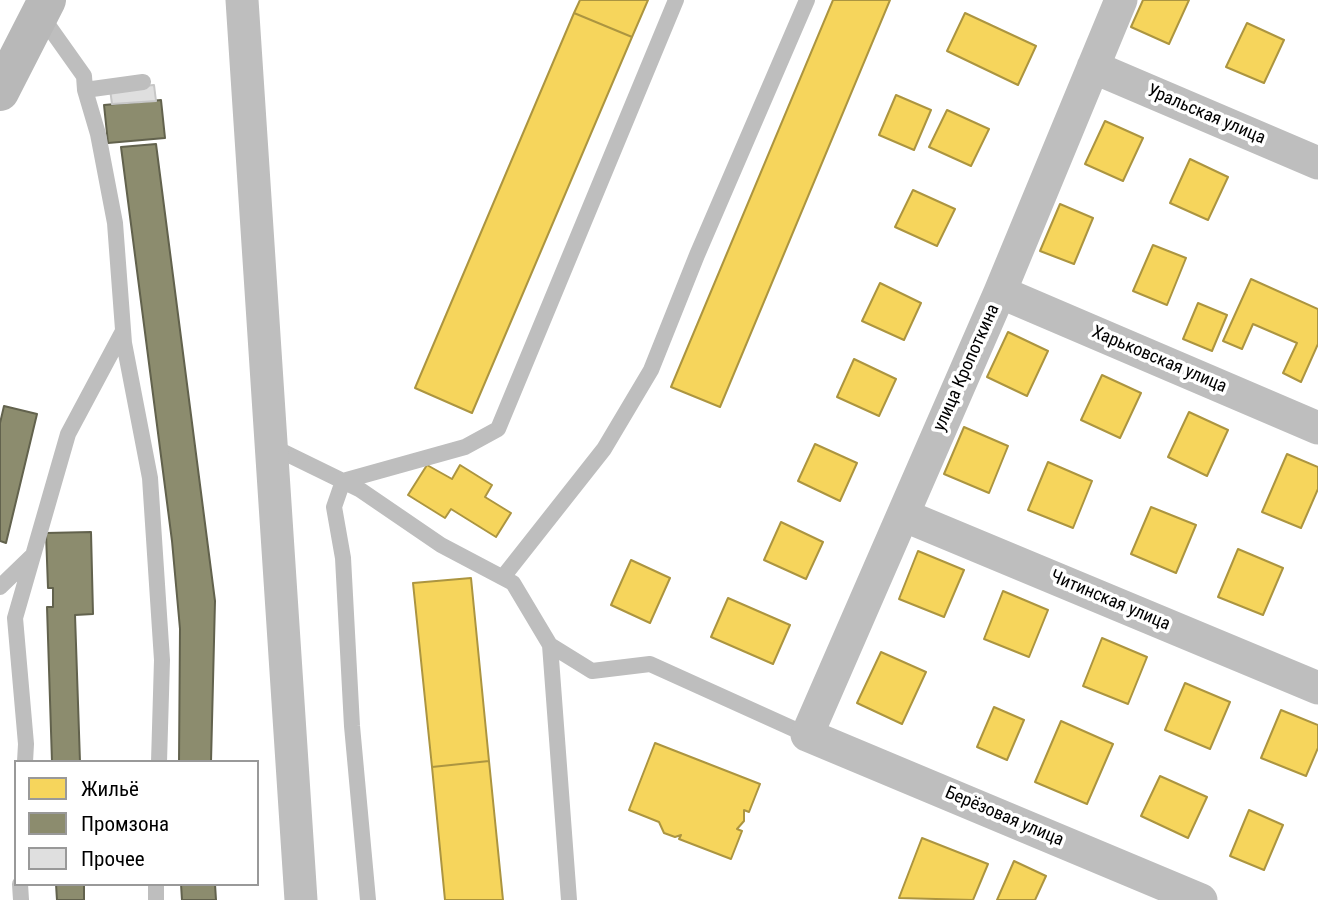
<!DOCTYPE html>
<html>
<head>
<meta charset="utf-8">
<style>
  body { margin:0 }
  #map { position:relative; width:1318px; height:900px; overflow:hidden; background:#fff; font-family:"Roboto Condensed",sans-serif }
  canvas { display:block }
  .legend { position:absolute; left:14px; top:760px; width:245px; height:126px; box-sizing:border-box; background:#fff; border:2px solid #999; margin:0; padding:9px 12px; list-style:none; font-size:21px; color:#000 }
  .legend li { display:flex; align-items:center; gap:14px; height:35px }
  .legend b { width:35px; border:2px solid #999 }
</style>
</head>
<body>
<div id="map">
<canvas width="1318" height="900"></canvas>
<ul class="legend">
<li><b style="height:19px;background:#f6d55c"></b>Жильё</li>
<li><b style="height:19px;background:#8c8c6e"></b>Промзона</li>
<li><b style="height:19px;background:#dfdfdf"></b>Прочее</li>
</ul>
</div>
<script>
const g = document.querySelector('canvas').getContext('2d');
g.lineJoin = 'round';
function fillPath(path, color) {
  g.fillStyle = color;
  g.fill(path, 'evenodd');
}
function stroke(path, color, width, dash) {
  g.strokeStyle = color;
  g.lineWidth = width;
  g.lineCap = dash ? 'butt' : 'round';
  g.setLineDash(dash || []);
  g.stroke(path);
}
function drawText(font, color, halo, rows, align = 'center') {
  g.font = font + ' "Roboto Condensed",sans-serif';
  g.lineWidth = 7;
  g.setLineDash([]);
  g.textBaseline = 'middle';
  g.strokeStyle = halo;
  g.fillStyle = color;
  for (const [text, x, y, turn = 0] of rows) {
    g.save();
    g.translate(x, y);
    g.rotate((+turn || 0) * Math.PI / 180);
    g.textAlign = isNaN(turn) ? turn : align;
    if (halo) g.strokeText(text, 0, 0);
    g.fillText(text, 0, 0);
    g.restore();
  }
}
const homes = new Path2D(`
  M580,0h68l-16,37 -58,-24z
  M833,0h57l-170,407 -49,-20z
  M1143,0h46l-20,44 -38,-17z
  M574,13l58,24 -160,376 -57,-25z
  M965,13l71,33 -18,39 -71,-34z
  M1247,23l37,17 -20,43 -38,-16z
  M896,95l35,15 -17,40 -35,-15z
  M947,110l42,19 -18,37 -42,-19z
  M1105,121l38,17 -20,43 -38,-17z
  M1190,159l38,18 -20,43 -38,-17z
  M913,190l42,19 -18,37 -42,-19z
  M1060,204l33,14 -19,46 -34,-13z
  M1153,245l33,13 -19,47 -34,-14z
  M1251,279l67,30v35l-17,38 -18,-9 14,-30 -44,-19 -11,25 -19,-8z
  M880,283l41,20 -17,37 -42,-19z
  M1198,303l29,12 -15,36 -29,-12z
  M1008,332l40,19 -21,45 -40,-19z
  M854,359l42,20 -17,37 -42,-19z
  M1102,375l39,18 -21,45 -39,-18z
  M1189,412l39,18 -21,46 -39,-19z
  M964,427l44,19 -19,47 -45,-19z
  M815,444l42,19 -17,38 -42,-20z
  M1287,454l31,13v22l-17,39 -39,-16z
  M1048,462l44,19 -19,47 -45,-18z
  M427,465l25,14 8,-14 32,20 -7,12 26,16 -15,24 -45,-28 -6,9 -37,-23z
  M1151,507l45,18 -20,48 -45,-19z
  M781,522l42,20 -17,37 -42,-19z
  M1238,549l45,19 -20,47 -45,-18z
  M918,551l46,19 -20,47 -45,-18z
  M631,560l39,18 -20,45 -39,-18z
  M471,578l18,183 -57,6 -19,-184z
  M1003,591l45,19 -19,47 -45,-18z
  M728,598l62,27 -17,39 -62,-27z
  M1102,638l45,19 -19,47 -45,-18z
  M881,652l45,20 -24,52 -45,-21z
  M1185,683l45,19 -20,47 -45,-19z
  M994,707l30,13 -17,40 -30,-13z
  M1281,710l37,15v23l-12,28 -45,-18z
  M1061,721l52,23 -26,60 -52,-22z
  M655,743l105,41 -11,28 -5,-2v11l-7,8 5,2 -11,28 -52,-20 2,-4 -6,2 -11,-4 -5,-11 -30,-12z
  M489,761l14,139h-58l-13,-133z
  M1160,776l47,21 -19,41 -47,-22z
  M1249,810l34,15 -19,45 -34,-14z
  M922,838l66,26 -15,36 -74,-2z
  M1014,861l32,15 -11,24h-38z`);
const industry = new Path2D(`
  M161,100l4,38 -57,5 -4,-38z
  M156,144l59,457 -4,161h-32l1,-133 -8,-88 -51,-394z
  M4,406l33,8 -31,129 -6,-2v-118z
  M91,532l2,82 -18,1 5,147h-28l-5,-155h6v-19h-5l-2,-55z
  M56,884h28v16h-27z
  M181,884h34l1,16h-34z`);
const building = new Path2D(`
  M154,85l2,16 -44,3 -2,-15z`);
const service = new Path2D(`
  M40,14l44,62 1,14 13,44 17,89 9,120 26,135 12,182 -3,102
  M85,90l58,-8
  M271,446l88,43 82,56 72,38 37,62 42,26 58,-7 157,71
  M503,577l101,-128 47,-79 46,-115 110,-255
  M0,587l31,-30
  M550,645l19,255
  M25,762l1,-18 -11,-126 53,-184 55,-103
  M20,884l1,16
  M156,900v-16
  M368,900l-16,-174 -9,-168 -9,-51 9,-26 122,-34 33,-18 178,-429`);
const minor = new Path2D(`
  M242,0l59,900
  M1121,0l-121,292 -193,443 394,165
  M1093,67l225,96
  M1000,292l318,136
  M903,515l415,173`);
const secondary = new Path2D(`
  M0,92l47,-92`);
const streetNames = [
  ["Уральская улица",1206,115,23],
  ["Харьковская улица",1159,360,23],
  ["улица Кропоткина",967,368,-66],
  ["Читинская улица",1110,601,23],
  ["Берёзовая улица",1004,817,23]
];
fillPath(homes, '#f6d55c');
stroke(homes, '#ac9540', 2);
fillPath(industry, '#8c8c6e');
stroke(industry, '#62624d', 2);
fillPath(building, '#dfdfdf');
stroke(building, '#c7c7c7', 2);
stroke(service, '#bebebe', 16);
stroke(minor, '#bebebe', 33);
stroke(secondary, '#b8b8b8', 38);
drawText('18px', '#000', '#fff', streetNames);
</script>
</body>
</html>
